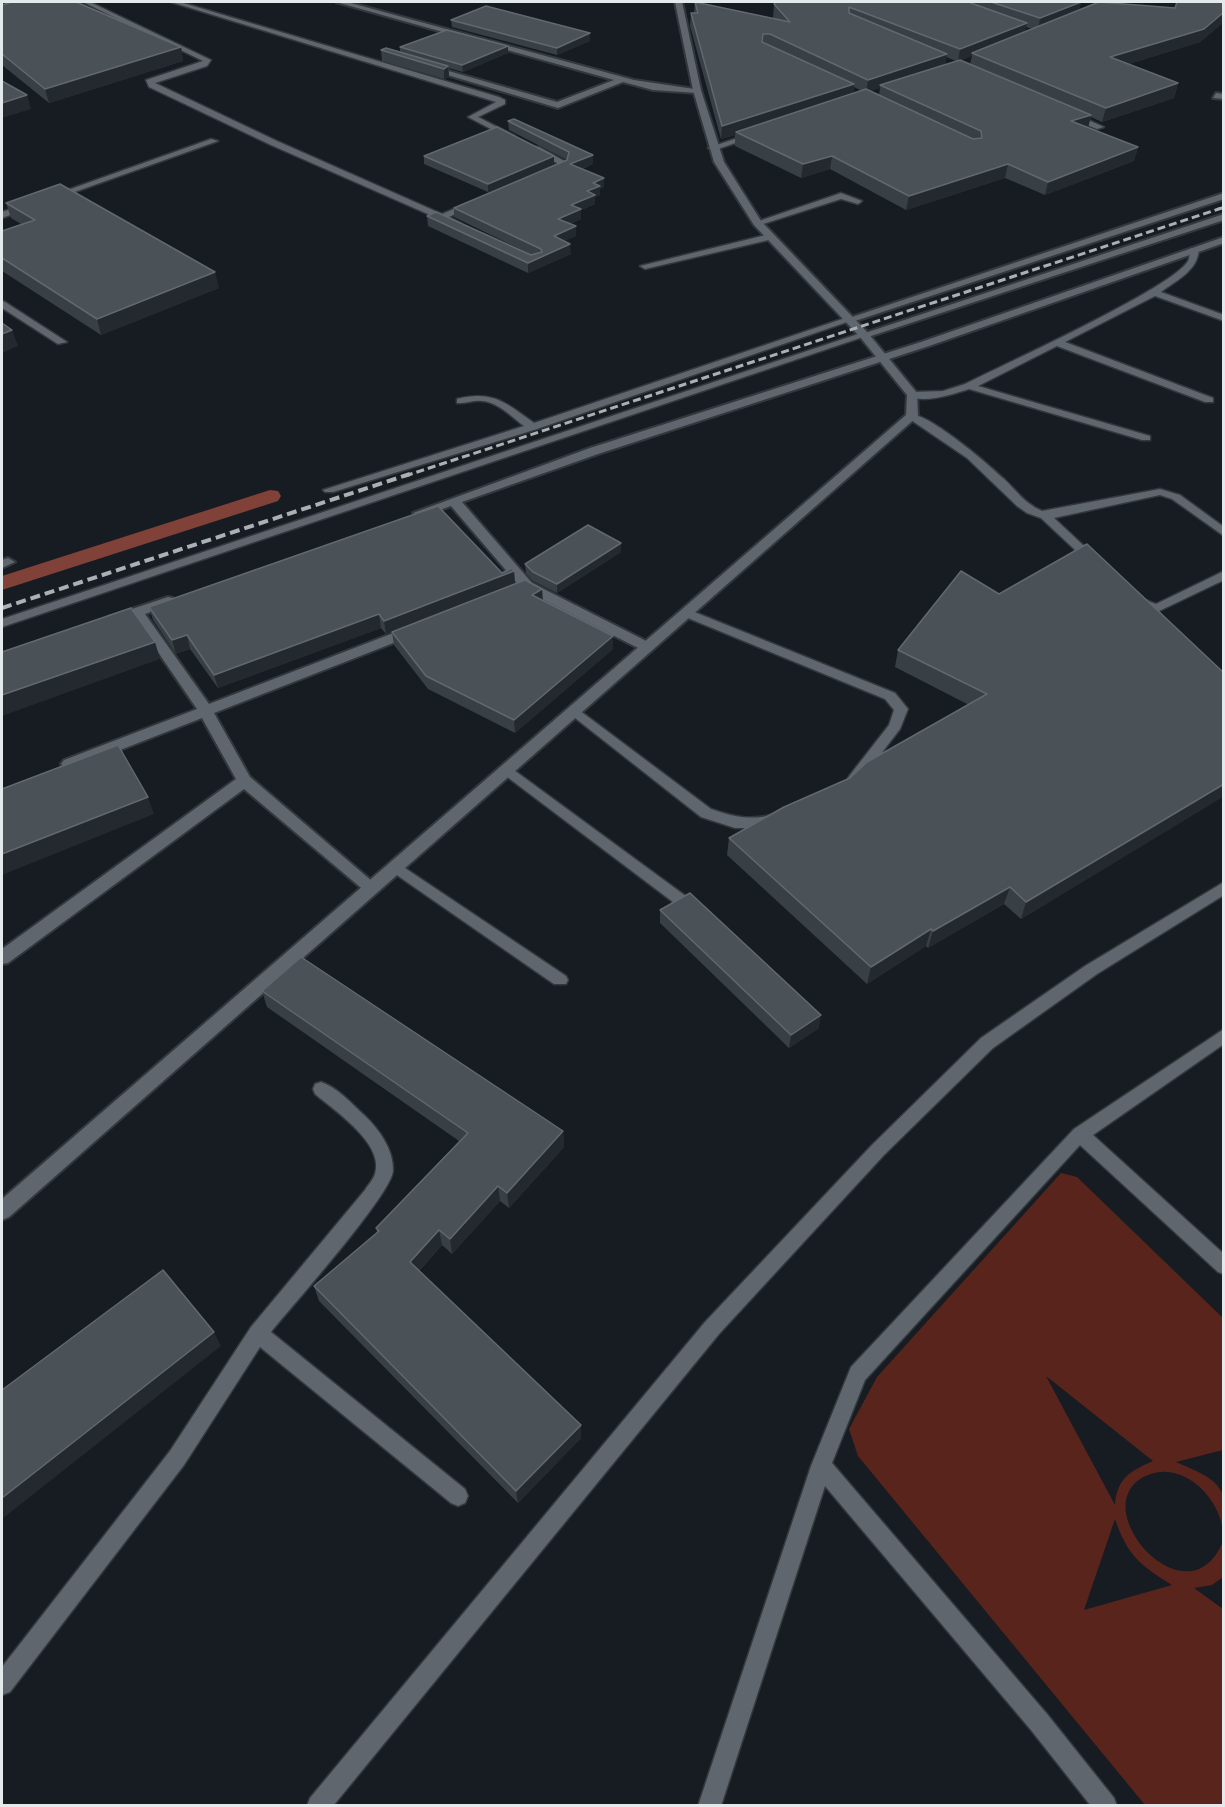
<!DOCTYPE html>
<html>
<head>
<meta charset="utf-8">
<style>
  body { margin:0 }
  #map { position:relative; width:1225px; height:1807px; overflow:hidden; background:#161c21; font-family:Merriweather,serif }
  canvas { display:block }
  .frame { position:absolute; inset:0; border:3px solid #e4e9ec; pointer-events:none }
</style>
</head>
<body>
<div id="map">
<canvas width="1225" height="1807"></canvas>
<div class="frame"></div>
</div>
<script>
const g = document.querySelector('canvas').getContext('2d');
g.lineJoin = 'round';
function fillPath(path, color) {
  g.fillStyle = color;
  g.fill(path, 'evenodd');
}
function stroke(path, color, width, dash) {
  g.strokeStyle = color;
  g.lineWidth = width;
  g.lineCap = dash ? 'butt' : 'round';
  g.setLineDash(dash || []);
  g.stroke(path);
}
const green = new Path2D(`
  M1061,1173l16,4 146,141v132l-47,12c15,7 41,15 47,33 2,10 1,28 0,39 -1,-34 -39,-74 -75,-59 -69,28 40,153 75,66v36l-11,8 -18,3 29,21v196h-78l-287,-349 -9,-27 28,-52zM1046,1376l107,85c-22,10 -36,16 -38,44zM1115,1519c12,36 26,47 57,66l-88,25z`);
const canal = new Path2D(`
  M270,490l8,1 3,5 -3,5 -276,89v-14z`);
const service = new Path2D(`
  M83,2h7l121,58 -4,6 -52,17 122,58 165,73 28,-12 7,2 -28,13 13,7 -7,2 -184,-81 -122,-58 -3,-7 57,-19z
  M171,2h9l319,95 6,3v4l-27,13 37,19 -7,2 -40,-21 28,-15 -3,-1z
  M1116,2h8l-26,11 -5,-1z
  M1069,114h6l29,13 -7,2 -28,-11z
  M752,133l7,2 -44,15 -7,-2z
  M211,139l7,2 -163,58 -7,-2z
  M533,147h6l29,16 -3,5 -17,5v-4l11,-5 -26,-13z
  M841,193l21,8 -4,3 -17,-5 -81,26 -7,-2z
  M27,203l4,3 -1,2 -28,10v-6z
  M770,234l3,1v4l-128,30 -5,-3z
  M1191,248l8,2c-2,21 -22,30 -38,42l63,23v6l-69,-25 -90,46 148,56v4h-8l-148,-56 -79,40 172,50v4h-8l-173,-51c-15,5 -48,16 -61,6l5,-3 30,-1 22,-7c36,-18 209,-97 223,-123 2,-3 1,-9 3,-13z
  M2,301l3,1 62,40 -9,2 -56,-36z
  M845,318l8,2 -316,109 -204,63h-8l-2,-2 201,-64c-12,-9 -26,-24 -42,-25 -9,-1 -17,3 -25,2v-4c36,-9 49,4 77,24z
  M861,333l8,2 -867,292v-8z
  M908,414c19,-3 80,50 95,64 13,12 22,26 39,33l118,-22 20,6 44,32v9l-52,-37 -12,-4 -106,23 45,42 -2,3h-8l-48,-45 -14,-5 -10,-7 -50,-48 -59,-40z
  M1224,571v9l-67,32 -18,-4 -8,-7 6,-4 19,7z
  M687,609l208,84 13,16 -8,20 -40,52h-10l-2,-3 2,-3 39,-50 5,-15 -9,-11 -202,-83v-6z
  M575,707l136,102c23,8 41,12 64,5l7,5 -2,4 -14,5h-31l-34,-11 -131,-103 -2,-3 2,-3z
  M507,765l180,132 2,4 -2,4h-10l-175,-132 -2,-3z
  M396,862l170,114 2,4 -2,4h-12l-163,-113 -2,-4 2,-4z
  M1224,882v13l-127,79 -104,74 -109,107 -165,179 -386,472h-26l3,-8 395,-476 167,-177 109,-107 104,-72z
  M1224,1029v15l-131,91 131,119v20l-6,-2 -138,-127 -215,235 -33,83 215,251 67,84 3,8h-26l-60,-76 -206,-244 -104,320h-23l113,-340 40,-99 223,-238z
  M321,1082c16,5 31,22 43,33 15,14 30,35 29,56 -2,24 -101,135 -122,161l194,157 3,7 -3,7 -7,3 -7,-3 -191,-156 -76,118 -174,227 -8,3v-28l168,-216 81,-124 114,-137c3,-5 8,-10 10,-16 10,-30 -41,-64 -60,-80l-2,-5 2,-5z`);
const minor = new Path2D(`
  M336,2h11l287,78 67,10 -4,3 -44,-3 -30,-8 -65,26 -134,-40 7,-2 126,36 57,-22z
  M1216,93l8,1v5l-11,-1z
  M1224,193v6l-372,123 -9,-2z
  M1224,214v6l-356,117 -9,-2z
  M1224,237v6l-295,103 -331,108 -136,48 70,81 120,61v6h-10l-120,-61 -71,-83 -32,11 -6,-4 177,-65 331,-106z
  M8,558l7,4 -13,6v-8z
  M168,597l5,1v6l-28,10 64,90 200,-77h10v6l-205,80 36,64 130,111 -8,6 -6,-2 -122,-103 -236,174 -6,1v-15l234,-170 -34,-61 -128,50 -5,1 -8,-5 3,-4 133,-51 -63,-92 -21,7 -7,-4 2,-3z`);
const tertiary = new Path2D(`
  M675,2h7l19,88 23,72 37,59 107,112 49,60 1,23 -909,801 -7,3v-21l904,-784 1,-20 -47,-58 -106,-112 -40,-63 -21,-72z`);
const railFar2 = new Path2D(`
  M1217,209l7,-2`);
const railFar1 = new Path2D(`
  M405,476l817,-268`);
const rail = new Path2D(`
  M2,608l408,-134`);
const wall = new Path2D(`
  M2,2l179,45 2,14 -134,42 -47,-38z
  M695,2l80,17 -2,-2 1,-13 3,-2h304h-1h1l-2,8 96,-2 49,-6v20l-24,20 -71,22 49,19 -4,15 -72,24 -11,-5 -3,11 50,19 -4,14 -89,34 -40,-17 -99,32 -76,-41 -29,9 -66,-32v-11l-14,4 -31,-113 1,-13h3zM1026,27l7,2 -8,3zM972,56l-2,8 -9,-4zM946,57l10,4 -11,4zM854,87l8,4 -9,3zM880,88l-1,7 -9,-4z
  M451,20l139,13v8l-33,14 -105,-28z
  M508,46v7l-45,19 -14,-4v9l-5,2 -62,-18 -1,-11 19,2v-5z
  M508,121l85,34v9l-11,5 22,9v9l-4,2v6l-5,2v7l-14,6v9l-11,5 6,2v10l-12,5 7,13 -43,19 -100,-47 -1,-10 104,39h1l-78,-38v-9l113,-48 -58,-30z
  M424,156h130v8l-66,28 -64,-28z
  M6,203l213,85 -118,47 -99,-64v-40l19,-7 -10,-6z
  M621,543v9l-64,41 -24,-12 -7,-8 -1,-9z
  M514,571l1,13 28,17 70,48 -98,84 -87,-44 -34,-44 -2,-13 119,-46 -125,48 -5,-6 -163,60 -28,-39 -14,5 -23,-34 -4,-13 353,-34z
  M999,594l225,79v123l-203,123 -17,-15 -76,44 -2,-2 -59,38 -140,-129 2,-17 121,-60 119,-73 -74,-38 3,-17z
  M660,910l159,118 -30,20 -129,-125z
  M262,991l301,140 1,16 -55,61 -9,-7 -48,53 -10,-9 -23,26 162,154v13l-63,65 -199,-202 -5,-15 63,-53 -1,-5 83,-87 -192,-134z`);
const shadedWall = new Path2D(`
  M2,2h10l-10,9z
  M1060,2h21l-7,3 7,-3 -3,13 -40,16 2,-13z
  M1224,12v10l-24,20 -93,29 3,-14z
  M1027,23l-2,12 -53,18v3l-14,6 2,-13z
  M590,33v8l-33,14v-7z
  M508,46v7l-45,19 -1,-7z
  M181,47l2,14 -134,42 -4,-14z
  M947,54l-2,13 -65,18v3l-14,5 2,-13z
  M448,66l1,11 -5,2v-10z
  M1178,83l-4,15 -72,24 4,-14z
  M854,84l-1,13 -117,35 -1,3 -14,4 1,-13z
  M27,95l4,14 -29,9v-15z
  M1091,115l-3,13 -17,-7z
  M1138,147l-4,14 -89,34 3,-13z
  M593,155v9l-23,9v-9z
  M554,156v8l-66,28v-8z
  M832,156l-2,13 -29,9 2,-14z
  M1008,164l-3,14 -99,32 3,-14z
  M604,178v9l-4,2v6l-5,2v7l-14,6v9l-22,9 -1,-9 13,-14 16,-14 6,-8z
  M576,226v10l-22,10v-10z
  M570,244l1,10 -43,19v-10z
  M215,272l4,16 -118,47 -4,-16z
  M12,330l6,16 -16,7v-19z
  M621,543v9l-64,41v-9z
  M514,571l1,13 -129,50 -2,-13z
  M542,589l1,13 -11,-7z
  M379,614l2,14 -163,60 -4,-13z
  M187,635l3,14 -14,5 -4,-14z
  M613,636v13l-98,84 -1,-13z
  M155,642l5,17 -158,57v-21z
  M1224,784v12l-203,123 5,-17z
  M148,797l6,17 -152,61v-21z
  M1010,887l-6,17 -76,44 5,-17z
  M931,929l-5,17 -59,38 4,-17z
  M821,1015l-2,13 -30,20 2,-13z
  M563,1131l1,16 -55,61 -2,-15z
  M498,1186l2,15 -48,53 -2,-15z
  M439,1230l3,15 -29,32 -3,-15z
  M214,1332l7,14 -219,173v-21z
  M581,1425v13l-63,65 -2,-12z`);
const building = new Path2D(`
  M12,2h64l105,45 -136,42 -43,-35v-49z
  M695,2l95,20 -16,-18 3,-2h191l59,21 -67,26 -111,-42v6l98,41 -79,26 -98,-46h-7l-1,8 92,42 -132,42 -31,-113h7z
  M991,2h90l-41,16z
  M1099,2l76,6 2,-6h47v10l-20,17 -94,28 68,26 -72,25 -134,-55z
  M486,6l104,27 -33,15 -106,-28z
  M447,30l61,16 -46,19 -62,-18z
  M386,48l62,18 -4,3 -63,-19z
  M960,60l131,55 -20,6 67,26 -90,35 -40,-18 -99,32 -77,-40 -29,8 -67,-32 130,-43 107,50 9,-1 -1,-7 -101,-46z
  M2,81l25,14 -25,8z
  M514,119l79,36 -23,9 34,14 -11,5 7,3 -13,5 8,4 -24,10 10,4 -23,10 18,7 -22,10 16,8 -42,19 -101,-47 9,-4 95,43 11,-3 -1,-3 -87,-41 113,-48 2,-8 -61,-31z
  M497,127l57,29 -66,28 -64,-28z
  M60,184l155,88 -118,47 -95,-61v-27l33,-11 -29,-17z
  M2,323l10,7 -10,4z
  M438,506l64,67 10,-5 2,3 -130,50 -5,-7 -165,61 -27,-40 -15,5 -23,-33z
  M588,525l33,18 -64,41 -24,-12 -8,-8z
  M1087,544l137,129v111l-198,118 -16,-15 -77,44 -2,-2 -60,38 -142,-129 55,-31 66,-29 17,-16 120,-68 -89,-44 63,-79 38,23z
  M525,580l17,9 -10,6 81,41 -99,84 -88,-44 -34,-44z
  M131,608l24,34 -153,53v-43z
  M118,745l30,52 -146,57v-65z
  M690,893l131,122 -30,20 -131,-125z
  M301,957l262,174 -56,62 -9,-7 -48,53 -11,-9 -29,32 171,163 -65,66 -202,-205 65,-55 -3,-3 92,-95 -206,-142z
  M163,1270l51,62 -212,166v-108z`);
fillPath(green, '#59241c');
fillPath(canal, '#804238');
stroke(service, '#34383c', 3);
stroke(minor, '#34383c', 4);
stroke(tertiary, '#34383c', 4);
fillPath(service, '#5f666d');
fillPath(minor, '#5f666d');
fillPath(tertiary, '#5f666d');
stroke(railFar2, '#abb0b4', 2, [6, 3]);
stroke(railFar1, '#abb0b4', 3, [8, 4]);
stroke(rail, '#abb0b4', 4, [10, 5]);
fillPath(wall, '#383f45');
fillPath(shadedWall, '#23292f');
fillPath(building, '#4a5157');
stroke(building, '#62696e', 1.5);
</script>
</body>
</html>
